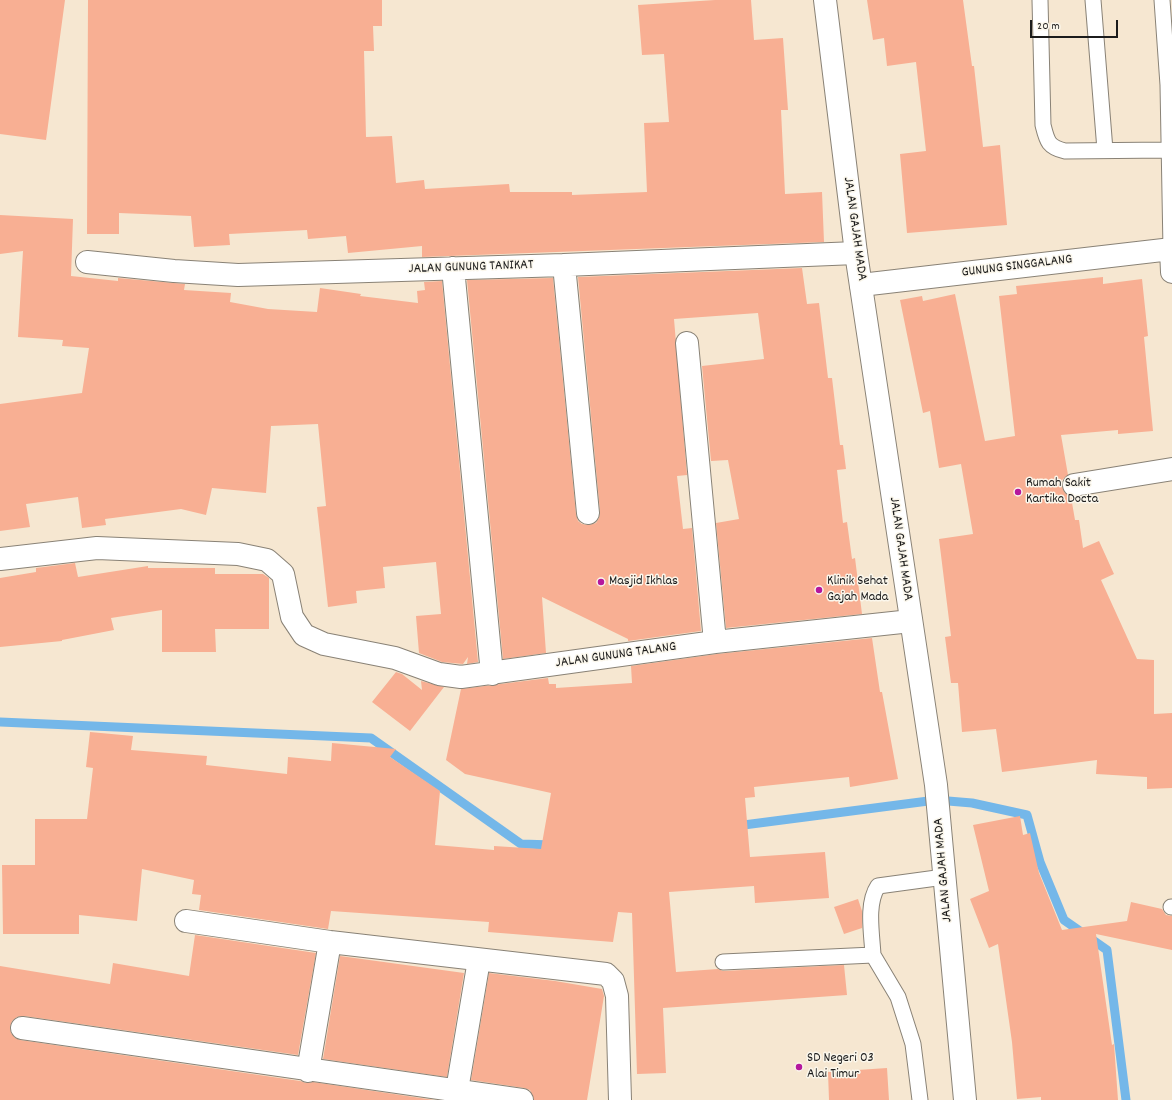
<!DOCTYPE html>
<html>
<head>
<meta charset="utf-8">
<style>
  body { margin:0 }
  #map { position:relative; width:1172px; height:1100px; overflow:hidden; background:#f6e7d1; font-family:Dekko,sans-serif }
  canvas { display:block }
  .scale { position:absolute; left:1030px; top:20px; width:88px; height:18px; box-sizing:border-box; border:2px solid #1c1c1c; border-top:0; padding-left:5px; font-size:12px; line-height:14px; white-space:nowrap; color:#1c1c1c; -webkit-text-stroke:3px #fbf7ec; paint-order:stroke }
</style>
</head>
<body>
<div id="map">
<canvas width="1172" height="1100"></canvas>
<div class="scale">20 m</div>
</div>
<script>
const g = document.querySelector('canvas').getContext('2d');
g.lineJoin = 'round';
function stroke(path, color, width, dash) {
  g.strokeStyle = color;
  g.lineWidth = width;
  g.lineCap = dash ? 'butt' : 'round';
  g.setLineDash(dash || []);
  g.stroke(path);
}
function fillPath(path, color) {
  g.fillStyle = color;
  g.fill(path, 'evenodd');
}
function drawText(font, color, halo, rows, align = 'center') {
  g.font = font + ' Dekko,sans-serif';
  g.lineWidth = 3;
  g.setLineDash([]);
  g.textBaseline = 'middle';
  g.strokeStyle = halo;
  g.fillStyle = color;
  for (const [text, x, y, turn = 0] of rows) {
    g.save();
    g.translate(x, y);
    g.rotate((+turn || 0) * Math.PI / 180);
    g.textAlign = isNaN(turn) ? turn : align;
    if (halo) g.strokeText(text, 0, 0);
    g.fillText(text, 0, 0);
    g.restore();
  }
}
const stream = new Path2D(`
  M0,722l371,16 150,106 32,1
  M736,826l200,-26 36,3 55,12 13,47 24,58 43,30 19,150`);
const building = new Path2D(`
  M0,0h65l-19,140 -46,-6z
  M88,0h294v26h-9l1,25h-10l2,86 26,-1 4,47 28,-3 1,9 84,-5 1,8h62v3l75,-3 -3,-69 25,-1 -5,-68 -22,1 -4,-50 77,-5h36l3,40 29,-2 5,72h-7l4,84 37,-2 2,50 -402,15v-11l-74,7 -2,-17 -38,3 -1,-9 -78,4 1,11 -36,2 -3,-31 -72,-3v21h-32z
  M867,0h96l9,66h2l9,81 17,-2 7,80 -100,8 -7,-79 26,-3 -10,-89 -29,4 -3,-28 -11,2z
  M0,215l73,4 -2,57 47,5v-3l67,6 -1,6 47,3 -1,9 38,7 49,3 3,-24 41,6 -1,2 58,7 -1,-12 8,-1 -1,-8 18,-1 36,381 -11,2 1,-7 -5,7 -21,-2 -23,-9 -3,-37 25,-2 -5,-52 -53,5 2,21 -29,3 1,12 -29,4 -11,-100 9,-1 -8,-82 -47,2 -5,67 -54,-5 -6,27 -25,-6 -76,10 1,6 -24,3 -4,-31 -52,7 4,23 -30,4v-127l82,-11 7,-45 -27,-2 1,-6 -45,-3 5,-86 -23,3z
  M802,268l5,36 12,-1 9,75h4l8,67h3l3,24 -9,1 6,53 4,-1 5,37 3,-1 7,56 -136,14 -10,-105 23,-4 -11,-59 -17,1 -9,-95 62,-7 -6,-46 -84,6 13,156 -10,1 6,53 9,-1 9,103 -73,10v-2l-86,-42 4,56 -43,6 -36,-379 86,-2 23,236 2,7 4,3 7,1 7,-2 3,-5 1,-6 -22,-235z
  M1103,277v7l39,-5 6,57 -4,1 9,94 -35,3v-4l-57,5 7,40 -6,5v7l3,6 6,4 4,23h4l4,28 16,-7 15,33 -13,6 36,79 17,1v54l18,-1v75l-25,1v-12l-51,-3 1,-14 -95,12 -6,-43 -34,3 -4,-49h-7l-6,-46 6,-1 -12,-97 34,-5 -12,-70 -22,4 -9,-57 -7,2 -23,-113 22,-4 1,5 32,-7 30,147 30,-5 -16,-140 18,-2 -1,-8z
  M75,563l3,14 70,-11v2h67v6h48l6,4v51h-54l1,23h-54v-42l-51,8 3,12 -52,10v1l-62,6v-69l36,-6v-4z
  M872,638l8,54h2l16,87 -48,8 -1,-10 -95,10 1,10 -10,1 5,59 75,-5 4,46 -74,5 -1,-17 -85,6 7,80 42,-3 5,2 121,-6 3,30 -184,13 3,65 -29,1 -5,-161 -14,-1 -5,30 -125,-10 1,-10 -158,-11 -3,18 -129,-19 2,-15 -9,-1 2,-14 -52,-11 -5,52 -58,-6v19h-76l-1,-69h33v-46h52l6,-51 -7,-1 4,-35 43,4 -2,14 76,6 -1,9 81,9 1,-17 43,4 1,-18 64,6 -6,8 50,34 -5,54 59,5v-4l47,3 10,-56 -86,-19 -19,-14 15,-71 87,-11 1,6h7v4l76,-5 -1,-17 86,-12z
  M396,672l6,2 20,16 -1,-9 23,6 -34,44 -38,-29z
  M1020,816l3,19 7,-2 9,40 23,57 65,-9 4,-19 31,7 4,6 6,1v34l-76,-16 16,111 2,-1 4,56h-77v-3l-24,2 -5,-57 -14,-98 -9,4 -19,-49 19,-8 -16,-66z
  M858,899l4,12v17l-18,6 -10,-27z
  M195,935l121,18 -18,102 -274,-39 -7,1 -5,4 -2,6 1,6 4,5 5,2 280,41 6,2 7,-1 121,18h-434v-134l110,18 3,-21 76,13z
  M340,956l124,17 -17,104 -124,-18z
  M489,973l66,8 47,8 2,7 -17,104h-53l-4,-10 -6,-2 -53,-8z
  M887,1068l2,32h-60l-1,-28z`);
const lane = new Path2D(`
  M1040,0l3,125c4,16 5,22 22,26l103,-1
  M1093,0l12,150
  M1162,0l6,85 3,164
  M1171,907h1
  M873,955c-1,-21 -7,-51 5,-69l66,-9
  M723,962l150,-7 25,42 15,47 7,56`);
const street = new Path2D(`
  M1171,249l1,23
  M87,262l87,9 64,4 326,-10 292,-12
  M564,265l24,248
  M453,268l39,406
  M861,285l311,-36
  M687,343l28,299
  M1074,485l98,-16
  M0,559l97,-11 141,6 29,6 16,14 9,43 12,18 20,9 71,14 44,16 22,3 254,-35 196,-21
  M186,921l144,21 276,32 7,7 4,15 3,104
  M22,1028l500,72
  M308,1071l22,-129
  M457,1090l22,-130`);
const secondary = new Path2D(`
  M825,0l31,253 80,532 29,315`);
const markers = [
  [1018,492,4,"#b5179e"],
  [601,582,4,"#b5179e"],
  [819,590,4,"#b5179e"],
  [799,1067,4,"#b5179e"]
];
const streetNames = [
  ["JALAN GAJAH MADA",854,229,82],
  ["GUNUNG SINGGALANG",1017,267,-7],
  ["JALAN GUNUNG TANIKAT",471,268,-2],
  ["JALAN GAJAH MADA",900,549,82],
  ["JALAN GUNUNG TALANG",616,656,-8],
  ["JALAN GAJAH MADA",944,870,-95]
];
const poiNames = [
  ["Rumah Sakit",1026,484],
  ["Kartika Docta",1026,500],
  ["Masjid Ikhlas",609,582],
  ["Klinik Sehat",827,582],
  ["Gajah Mada",827,598],
  ["SD Negeri 03",807,1059],
  ["Alai Timur",807,1075]
];
stroke(stream, '#74b7e9', 9);
fillPath(building, '#f8af93');
stroke(lane, '#898276', 17);
stroke(street, '#898276', 24);
stroke(secondary, '#898276', 24);
stroke(lane, '#fff', 15);
stroke(street, '#fff', 22);
stroke(secondary, '#fff', 22);
for (const [x, y, r, color] of markers) {
  const dot = new Path2D();
  dot.arc(x, y, r, 0, 2 * Math.PI);
  g.fillStyle = color;
  g.fill(dot);
  stroke(dot, '#fbf7ec', 1.5);
}
drawText('14px', '#1c1c1c', '#fbf7ec', streetNames);
drawText('14px', '#1c1c1c', '#fbf7ec', poiNames, 'left');
</script>
</body>
</html>
